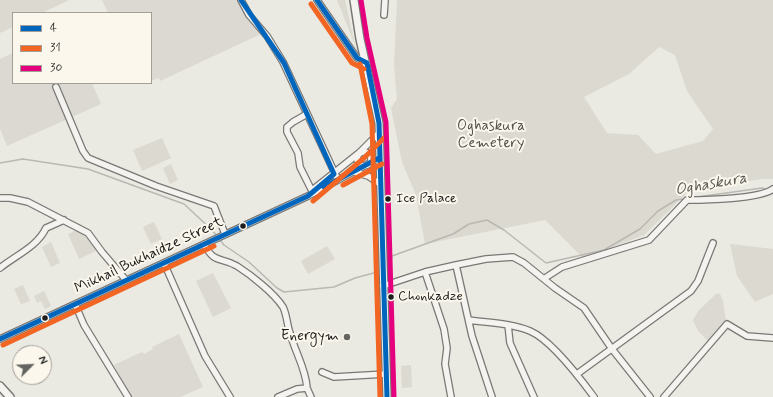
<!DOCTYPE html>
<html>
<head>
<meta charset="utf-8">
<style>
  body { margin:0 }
  #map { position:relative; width:773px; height:397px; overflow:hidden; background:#eae9e2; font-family:Mynerve,sans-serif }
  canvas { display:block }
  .legend { position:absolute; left:12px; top:12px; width:140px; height:72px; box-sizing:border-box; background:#fbf7ec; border:1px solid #a29f99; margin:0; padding:5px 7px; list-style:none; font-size:12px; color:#1c1c1c }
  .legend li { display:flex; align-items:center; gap:8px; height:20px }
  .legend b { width:20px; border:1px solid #a29f99 }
  .north { position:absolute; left:12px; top:345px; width:40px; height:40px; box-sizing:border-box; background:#fbf7ec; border:1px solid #a29f99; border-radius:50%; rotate:66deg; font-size:11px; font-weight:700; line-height:16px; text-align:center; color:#1c1c1c }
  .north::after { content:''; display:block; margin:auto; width:14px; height:18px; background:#646461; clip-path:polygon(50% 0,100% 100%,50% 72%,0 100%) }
</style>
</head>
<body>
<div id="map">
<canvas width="773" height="397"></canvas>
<ul class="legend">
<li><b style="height:5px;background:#0065bd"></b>4</li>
<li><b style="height:5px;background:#f26522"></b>31</li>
<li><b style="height:5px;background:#e5007d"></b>30</li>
</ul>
<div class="north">N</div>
</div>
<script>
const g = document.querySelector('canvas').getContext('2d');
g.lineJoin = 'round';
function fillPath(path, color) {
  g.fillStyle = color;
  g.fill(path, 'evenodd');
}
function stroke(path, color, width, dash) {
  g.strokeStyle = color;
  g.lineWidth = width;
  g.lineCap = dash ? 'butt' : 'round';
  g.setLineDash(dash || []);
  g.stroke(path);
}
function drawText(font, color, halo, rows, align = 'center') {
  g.font = font + ' Mynerve,sans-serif';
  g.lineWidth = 4;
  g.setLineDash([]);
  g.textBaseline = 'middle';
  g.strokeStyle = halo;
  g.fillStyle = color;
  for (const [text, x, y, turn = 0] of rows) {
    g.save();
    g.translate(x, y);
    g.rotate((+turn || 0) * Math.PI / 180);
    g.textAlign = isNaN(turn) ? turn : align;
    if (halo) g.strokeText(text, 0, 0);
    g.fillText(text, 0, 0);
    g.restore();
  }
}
const built = new Path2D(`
  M102,0h136l23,34 -101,47 -1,-3 -8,3v-68h-43z
  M13,53v30h79l9,21 -94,42 -7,-17v-70z
  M213,273l18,35 -18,9 -17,-36z
  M717,293l3,1 3,6 3,22 -15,19h-3l-10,-10 -5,-11 6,-10z
  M179,334l24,53 -23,10h-49l-17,-32 28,-13 2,2 9,-5 -1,-2z`);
const green = new Path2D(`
  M0,0h69l-27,13h-29v14l-13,6z
  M337,0h8l10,45z
  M397,0h376v179h-11l-72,11 -46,45 -61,23 -38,-38 -120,24 -9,-49 -14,-33 -11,-54 6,-9 -3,-34zM659,47l16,8 12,36 26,38 -10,12 -47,13 -18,-19 -31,-2 -23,-36 45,-23z
  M162,138l9,20 -29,13 -9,-21z
  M171,164l7,16 -8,4 -7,-16z
  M154,222l8,17 -11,5 -8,-17z
  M76,230l7,4 15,16 -19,9 -11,-25z
  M51,242l9,21 -9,4 -9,-20z
  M730,244l43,5v45l-18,8 -18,-26z
  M327,246l8,13 -27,15 -7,-13z
  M23,285l7,16 -9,3 -7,-15z
  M44,291l7,15 -6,3 -4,-8 -4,2 -3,-7z
  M411,365l1,22 -10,1 -1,-22z`);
const stream = new Path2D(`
  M0,163l23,-4 65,10 96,35 28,26 12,15 25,17 28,26 7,4 50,-5 21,-9 26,-7
  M386,270l3,-1 3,-13 61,-22 16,-10 18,-4 17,10 42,33 58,-13 36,-21 18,-18 18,-11 86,-12 5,2`);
const minor = new Path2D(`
  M241,0l8,15 18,21 16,26 55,118
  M317,0l40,58 10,5
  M384,15l1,-15
  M56,87l27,64 5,7 68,28 58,20 11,28
  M307,114l-14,8 -6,5v5l11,21 2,14 12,24
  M357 159a7 7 0 1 1 14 0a7 7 0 1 1-14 0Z
  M354,172l14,4 12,8
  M315,188l44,-35 20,-20
  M0,198h10l18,4 60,31 14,19 24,28
  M204,244c11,21 16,12 33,22 14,9 37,27 46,41 4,8 4,18 7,26 5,19 16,36 17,55
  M164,263l41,93 25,41
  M456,265l16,71 20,61
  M0,268c16,-13 37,-21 46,-40l18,-8
  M425,272l19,57 3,19 -2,16 6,33
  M545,278l17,-11 87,-27 38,-40c19,0 73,-1 86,-11
  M383,286l42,-14 31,-7 30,-6 27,-2 11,6 31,25 29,20 28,41 38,48
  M75,304l9,21 44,72
  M469,320c20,3 42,3 61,11 21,9 50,47 64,66
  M508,325l2,18 24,54
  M0,339l308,-143 71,-38
  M322,372l12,5 52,-3
  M577,374l114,-83 7,-10 15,-38
  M278,397l19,-8 10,-1 4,9
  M664,397l63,-73 20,12 26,2`);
const major = new Path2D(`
  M354,0l6,39 19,84 8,274
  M0,386l10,11`);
const bus1 = new Path2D(`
  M317,0l40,58 10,5
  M367,63l12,60 8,274
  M324,187l55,-29
  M0,339l308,-143 26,-22 -50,-111 -43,-63`);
const bus2 = new Path2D(`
  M311,4l41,59 12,6
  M360,64l12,60 8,273
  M343,185l39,-21
  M313,201l51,-43 20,-20
  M3,345l211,-99`);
const bus3 = new Path2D(`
  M361,0l6,38 19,84 8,275`);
const markers = [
  [388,199,3.5,"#1c1c1c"],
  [243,226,3.5,"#1c1c1c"],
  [391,297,3.5,"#1c1c1c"],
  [45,318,3.5,"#1c1c1c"],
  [347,337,4,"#646461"]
];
const busNames = [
  ["Ice Palace",396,199],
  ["Chonkadze",398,297]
];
const parkNames = [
  ["Oghaskura",491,127],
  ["Cemetery",491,144]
];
const streetNames = [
  ["Mikhail Bukhaidze Street",149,256,-25]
];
const poiNames = [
  ["Energym",339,337]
];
const waterNames = [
  ["Oghaskura",711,185,-10]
];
fillPath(built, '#dbd9d1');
fillPath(green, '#dbd9d0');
stroke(stream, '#bab8b2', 1.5);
stroke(minor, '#797875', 8);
stroke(major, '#797875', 10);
stroke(minor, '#f4f3ef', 5.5);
stroke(major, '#f4f3ef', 7);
stroke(bus1, '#0065bd', 5);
stroke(bus2, '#f26522', 5);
stroke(bus3, '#e5007d', 5);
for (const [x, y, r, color] of markers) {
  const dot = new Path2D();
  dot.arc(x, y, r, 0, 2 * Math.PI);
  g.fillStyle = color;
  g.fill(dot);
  stroke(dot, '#fbf7ec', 1.5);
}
drawText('14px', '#1c1c1c', '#fbf7ec', busNames, 'left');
drawText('15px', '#51514e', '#fbf7ec', parkNames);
drawText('15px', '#1c1c1c', '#fbf7ec', streetNames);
drawText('15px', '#1c1c1c', '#fbf7ec', poiNames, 'right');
drawText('italic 16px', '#5a5956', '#fbf7ec', waterNames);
</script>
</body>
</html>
